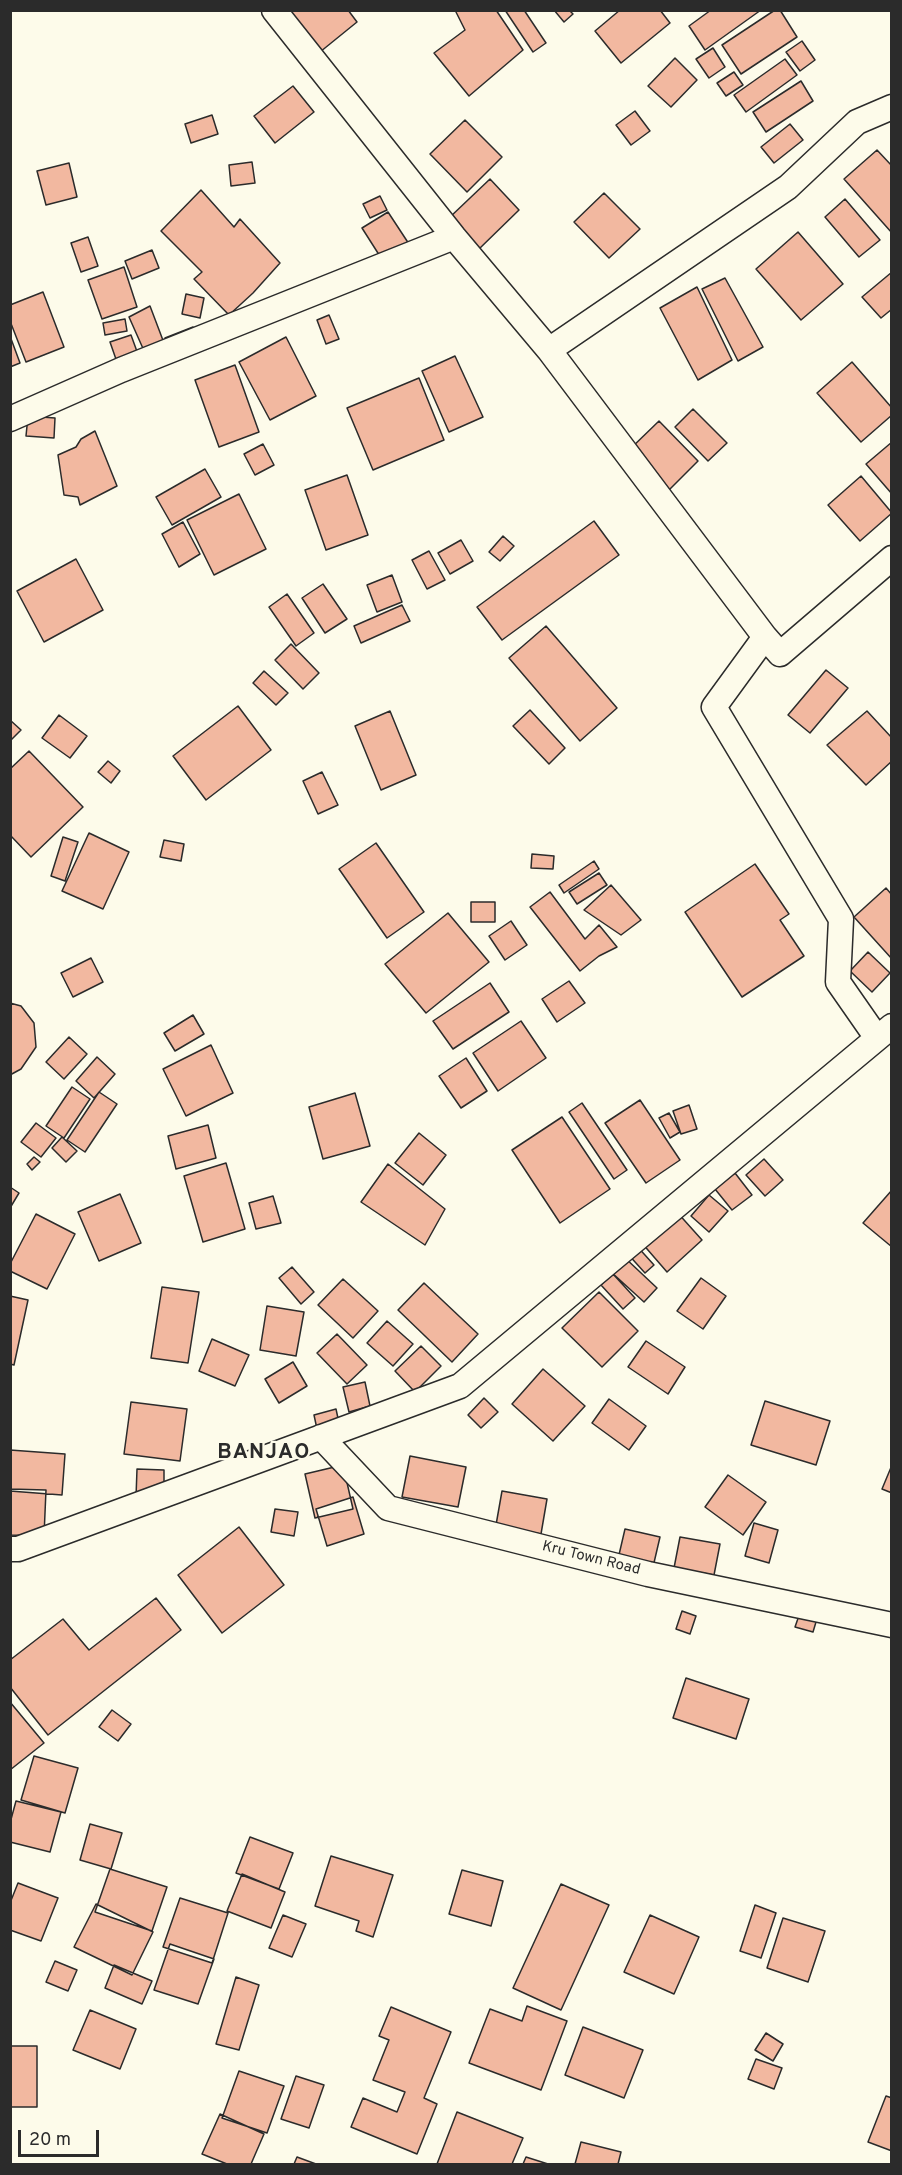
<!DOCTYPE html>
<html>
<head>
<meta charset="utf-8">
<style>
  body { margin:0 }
  #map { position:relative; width:902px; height:2175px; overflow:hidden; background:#fdfbea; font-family:Overpass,sans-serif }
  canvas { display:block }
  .frame { position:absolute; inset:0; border:12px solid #2b2b2b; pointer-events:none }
  .scale { position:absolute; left:18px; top:2130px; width:81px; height:27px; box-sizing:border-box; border:3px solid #2b2b2b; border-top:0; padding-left:8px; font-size:18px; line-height:21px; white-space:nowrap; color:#2b2b2b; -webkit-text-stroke:4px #fdfbea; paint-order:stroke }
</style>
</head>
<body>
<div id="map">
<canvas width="902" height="2175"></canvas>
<div class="frame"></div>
<div class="scale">20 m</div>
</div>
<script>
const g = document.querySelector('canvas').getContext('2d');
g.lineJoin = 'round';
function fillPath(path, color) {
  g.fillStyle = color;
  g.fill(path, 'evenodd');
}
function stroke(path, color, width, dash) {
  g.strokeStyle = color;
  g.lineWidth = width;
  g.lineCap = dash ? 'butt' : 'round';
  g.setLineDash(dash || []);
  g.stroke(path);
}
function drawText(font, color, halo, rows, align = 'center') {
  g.font = font + ' Overpass,sans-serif';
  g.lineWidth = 4.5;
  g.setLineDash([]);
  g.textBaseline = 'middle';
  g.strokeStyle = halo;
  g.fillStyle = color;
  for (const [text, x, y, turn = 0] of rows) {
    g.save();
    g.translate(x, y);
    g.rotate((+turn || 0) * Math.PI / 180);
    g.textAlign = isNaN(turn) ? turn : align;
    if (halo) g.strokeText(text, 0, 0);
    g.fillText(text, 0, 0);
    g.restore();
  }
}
const building = new Path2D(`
  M287,10h61l9,12 -37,30z
  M455,10h41l27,40 -54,46 -35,-43 31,-23z
  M505,10h19l22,33 -13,9z
  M554,10h15l4,4 -9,8z
  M620,10h40l10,13 -49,40 -26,-32z
  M711,10h50l-56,40 -16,-24z
  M775,10h5l17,27 -56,37 -19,-29z
  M802,41l13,19 -15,11 -14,-19z
  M713,48l12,19 -16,11 -13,-19z
  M675,58l22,22 -26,27 -23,-21z
  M785,59l12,16 -51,37 -12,-17z
  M734,72l9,13 -17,11 -9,-13z
  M801,81l12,20 -47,31 -13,-20z
  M293,86l21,26 -39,31 -21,-27z
  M635,111l15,20 -19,14 -15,-20z
  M212,115l6,19 -27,9 -6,-19z
  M465,120l37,37 -35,35 -37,-38z
  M790,124l13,16 -29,23 -13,-16z
  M877,150l15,16v67l-48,-54z
  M252,162l3,21 -24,3 -2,-21z
  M69,163l8,34 -31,8 -9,-34z
  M490,179l29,31 -40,39 -30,-31z
  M201,190l33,37 6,-8 40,44 -27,30 -24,22 -35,-36 8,-7 -41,-41z
  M604,193l36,36 -31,29 -35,-36z
  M380,196l7,14 -17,8 -7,-14z
  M845,199l35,41 -21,17 -34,-40z
  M388,212l21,32 -26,17 -21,-33z
  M798,232l45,52 -42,36 -45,-51z
  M88,237l10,29 -17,6 -10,-29z
  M152,250l7,18 -27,11 -7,-18z
  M124,267l13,40 -35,12 -14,-39z
  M892,272v37l-11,9 -19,-21z
  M725,278l38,69 -25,14 -36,-72z
  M697,287l35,73 -34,20 -38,-72z
  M43,292l21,55 -38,15 -16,-41v-16z
  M186,294l18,4 -4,20 -18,-4z
  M150,306l14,37 -19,10 -16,-36z
  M329,315l10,24 -13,5 -9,-24z
  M125,319l2,12 -22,4 -2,-12z
  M193,327l3,8 -27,11 -4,-8z
  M131,335l8,22 -21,8 -8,-23z
  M10,336l10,27 -10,4z
  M286,337l30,59 -46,24 -31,-58z
  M455,356l28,61 -34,15 -27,-61z
  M852,362l40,46v7l-31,27 -44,-49z
  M235,365l24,67 -40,15 -24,-67z
  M419,378l25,62 -71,30 -26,-62z
  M693,409l34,34 -19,18 -33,-34z
  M28,416l27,2 -1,20 -28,-2z
  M659,421l39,40 -31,31 -39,-41z
  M95,431l22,55 -37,19 -2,-8 -14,-2 -6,-40 18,-8 5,-8z
  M892,442v52l-26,-30z
  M263,444l11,21 -19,10 -11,-21z
  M205,469l16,28 -49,28 -16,-28z
  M347,475l21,60 -42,15 -21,-60z
  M861,476l31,37 -32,28 -32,-36z
  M239,494l27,55 -52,26 -27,-55z
  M594,521l25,34 -117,85 -25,-33z
  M183,522l17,32 -21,13 -17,-33z
  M503,536l11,10 -14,15 -11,-9z
  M461,540l12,21 -23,13 -12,-21z
  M429,551l16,29 -18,9 -15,-29z
  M76,559l27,51 -59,32 -27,-51z
  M392,575l10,27 -25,10 -10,-27z
  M323,584l24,35 -22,14 -23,-35z
  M287,594l27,39 -18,13 -27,-39z
  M402,605l8,16 -49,22 -7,-17z
  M546,626l71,82 -37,33 -71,-83z
  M291,644l28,29 -16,16 -28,-29z
  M826,670l22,18 -38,45 -22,-18z
  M264,671l24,22 -12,12 -23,-22z
  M238,706l33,44 -65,50 -33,-44z
  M530,710l35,38 -16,16 -36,-38z
  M390,711l26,64 -35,15 -26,-64z
  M867,711l25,27v23l-26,24 -39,-40z
  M59,715l28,21 -17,22 -28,-20z
  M10,720l11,10 -11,11z
  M29,751l54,56 -52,50 -21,-22v-66z
  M108,761l12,10 -9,12 -13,-11z
  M322,772l16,33 -20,9 -15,-33z
  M89,833l40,19 -26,57 -41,-18z
  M63,837l15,5 -13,39 -14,-5z
  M164,840l20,4 -3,17 -21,-4z
  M376,843l48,69 -37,26 -48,-69z
  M532,854l22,2 -1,13 -22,-1z
  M594,861l5,8 -35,24 -5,-8z
  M755,864l34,50 -9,6 24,36 -62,41 -57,-85z
  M599,873l8,12 -30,19 -8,-12z
  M611,885l30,35 -20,15 -37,-25z
  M886,888l6,7v64l-38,-42z
  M550,892l35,47 14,-14 18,22 -18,9 -19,15 -50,-64z
  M471,902h24v20h-24z
  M448,913l41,49 -63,51 -41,-49z
  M511,921l16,24 -22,15 -16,-24z
  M868,952l22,21 -18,19 -22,-21z
  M91,958l12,24 -30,15 -12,-24z
  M569,981l16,22 -28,19 -15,-23z
  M490,983l19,29 -56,37 -20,-28z
  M10,1003l11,3 13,17 2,24 -15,22 -11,6z
  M193,1015l11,19 -29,17 -11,-18z
  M521,1021l25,37 -48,33 -25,-38z
  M69,1037l18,17 -23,25 -18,-17z
  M211,1045l22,48 -47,23 -23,-47z
  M97,1057l18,17 -21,24 -18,-17z
  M466,1058l21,33 -26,17 -22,-32z
  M72,1087l18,12 -26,39 -18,-12z
  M99,1092l18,12 -32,48 -18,-12z
  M355,1093l15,53 -47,13 -14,-52z
  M640,1100l40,60 -34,23 -41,-60z
  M582,1103l45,67 -13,9 -45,-67z
  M689,1105l8,24 -16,5 -8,-23z
  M669,1113l11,19 -10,6 -11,-20z
  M562,1117l48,72 -50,34 -48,-73z
  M36,1123l20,15 -15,19 -20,-15z
  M208,1125l8,33 -40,11 -8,-33z
  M419,1133l27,22 -23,30 -28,-22z
  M62,1137l15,14 -11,11 -14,-14z
  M34,1157l6,5 -8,8 -5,-6z
  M764,1159l19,21 -18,16 -19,-21z
  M226,1163l19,66 -42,13 -19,-66z
  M388,1164l57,45 -20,36 -64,-43z
  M735,1173l17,22 -20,15 -17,-21z
  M10,1187l9,6 -9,15z
  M892,1190v57l-29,-24z
  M120,1194l21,49 -42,18 -21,-49z
  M709,1195l19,16 -19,21 -18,-16z
  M273,1196l8,27 -25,6 -7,-26z
  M676,1211l26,29 -35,32 -26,-30z
  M36,1214l39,20 -28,55 -37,-18v-7z
  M635,1244l19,21 -9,8 -19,-21z
  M623,1256l34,32 -13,14 -34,-31z
  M292,1267l22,25 -13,12 -22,-26z
  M613,1274l22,24 -12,11 -22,-24z
  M701,1278l25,18 -23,33 -26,-18z
  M343,1279l35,32 -25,27 -35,-33z
  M424,1283l54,51 -26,28 -54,-52z
  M162,1287l37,5 -11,71 -37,-5z
  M599,1292l39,39 -36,36 -40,-39z
  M10,1296l18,4 -14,65 -4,-1z
  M267,1306l37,6 -8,44 -36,-6z
  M387,1321l26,23 -20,22 -26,-23z
  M337,1334l30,31 -20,19 -30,-31z
  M212,1339l37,16 -14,31 -36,-15z
  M646,1341l39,26 -17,27 -40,-27z
  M421,1346l20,20 -26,26 -20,-21z
  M293,1362l14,24 -28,17 -14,-24z
  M543,1369l42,37 -32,35 -41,-37z
  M365,1382l5,24 -21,6 -6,-25z
  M484,1398l14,14 -17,16 -13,-13z
  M609,1399l37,27 -17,24 -37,-27z
  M765,1401l65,20 -14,44 -65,-20z
  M131,1402l56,7 -7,52 -56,-7z
  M336,1409l3,14 -22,6 -3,-14z
  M10,1450l55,4 -3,41 -52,-4z
  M410,1456l56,11 -8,40 -56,-10z
  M343,1465l10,44 -38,9 -10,-44z
  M892,1465v28l-10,-4z
  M137,1469l27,1v27h-28z
  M728,1475l38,27 -23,33 -38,-28z
  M10,1489l36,1 -2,46 -34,-1z
  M502,1491l45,8 -6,35 -45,-9z
  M353,1497l11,37 -37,12 -11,-37z
  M275,1509l23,3 -4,24 -23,-4z
  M754,1523l24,7 -9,33 -24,-7z
  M239,1527l45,58 -62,48 -44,-58z
  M625,1529l35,8 -7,30 -35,-8z
  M680,1537l40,7 -6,31 -40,-7z
  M156,1598l25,32 -133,105 -38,-48v-27l53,-41 26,31z
  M802,1607l17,5 -6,20 -18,-5z
  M682,1611l14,5 -6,18 -14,-5z
  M686,1678l63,21 -13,40 -63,-21z
  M10,1702l34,41 -34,27z
  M112,1710l19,14 -13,17 -19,-14z
  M34,1756l44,12 -13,45 -44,-13z
  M16,1801l45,11 -11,40 -40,-10v-19z
  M90,1824l32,9 -11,36 -31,-9z
  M250,1837l43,16 -14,36 -43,-16z
  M331,1856l62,19 -20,62 -17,-6 3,-10 -44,-15z
  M110,1869l57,18 -15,44 -57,-19z
  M462,1870l41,11 -12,45 -42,-12z
  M242,1874l43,18 -14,36 -44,-17z
  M18,1883l40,15 -17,43 -31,-11v-27z
  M561,1884l48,21 -48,105 -48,-22z
  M180,1898l48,15 -16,50 -49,-16z
  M96,1904l57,28 -21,43 -58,-28z
  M755,1905l21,8 -15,45 -21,-7z
  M283,1915l23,9 -14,33 -23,-9z
  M650,1915l49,22 -25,57 -50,-22z
  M783,1918l42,13 -17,51 -41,-14z
  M170,1944l44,15 -16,45 -44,-14z
  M55,1961l22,9 -9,21 -22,-9z
  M114,1965l38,16 -10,23 -37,-16z
  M236,1977l23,8 -20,65 -23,-6z
  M527,2006l40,15 -26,69 -72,-27 21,-54 32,12z
  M391,2007l60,25 -27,66 13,6 -20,50 -66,-27 12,-29 34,14 8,-20 -32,-12 16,-40 -10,-4z
  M90,2010l46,19 -16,40 -47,-19z
  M583,2027l60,23 -19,48 -59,-23z
  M766,2033l17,11 -10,17 -18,-11z
  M10,2046h27v61h-27z
  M756,2059l26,9 -8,21 -26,-10z
  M239,2071l45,15 -17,47 -45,-15z
  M296,2076l28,9 -15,43 -28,-9z
  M886,2096l6,2v53l-24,-9z
  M457,2112l66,26 -11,26h-75z
  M220,2114l44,20 -13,30h-24l-25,-10z
  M581,2142l40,10 -3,12h-43z
  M297,2157l19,7h-22z
  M526,2157l22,7h-25z`);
const street = new Path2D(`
  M274,10l180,227 95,113 216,287 15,17 112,-96
  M549,350l239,-163 69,-65 35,-15
  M10,419l111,-49 333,-133
  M765,637l-51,70 127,212 -3,63 39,56
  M321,1437l67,71 260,66 244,51
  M10,1549h8l442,-163 432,-360`);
const streetNames = [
  ["Kru Town Road",591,1559,14]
];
const districtNames = [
  ["BANJAO",264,1454]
];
fillPath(building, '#f2b8a0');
stroke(building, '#2b2b2b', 1.5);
stroke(street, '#2b2b2b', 27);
stroke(street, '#fdfbea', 24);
drawText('15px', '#2b2b2b', '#fdfbea', streetNames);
g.letterSpacing = '1.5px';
drawText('bold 21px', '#2b2b2b', '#fdfbea', districtNames);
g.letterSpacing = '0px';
</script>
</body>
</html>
